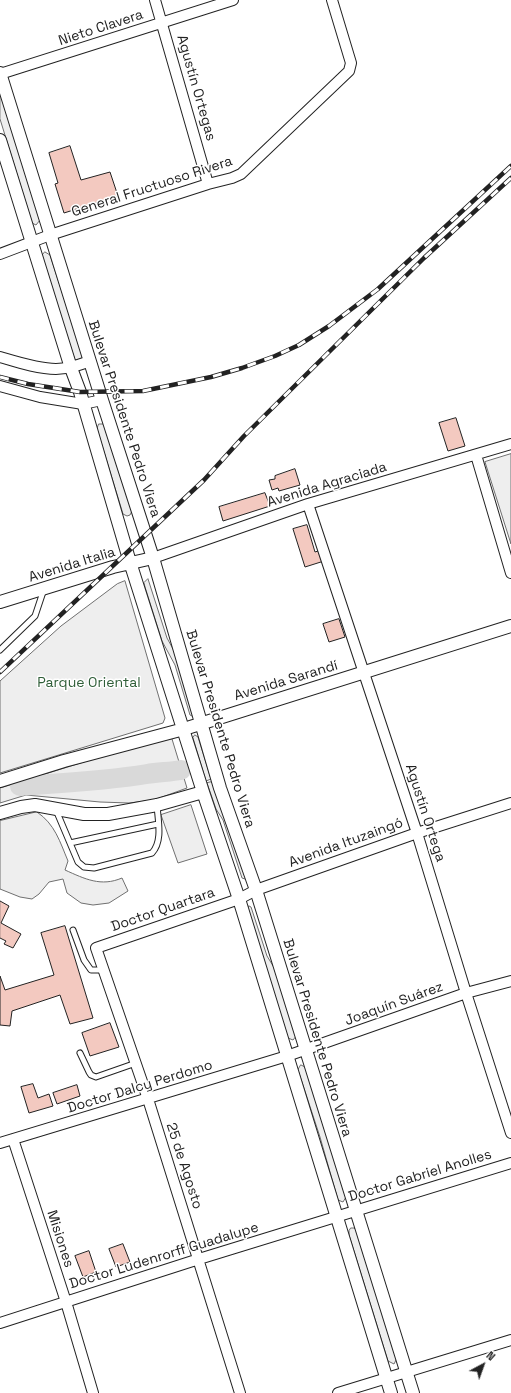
<!DOCTYPE html>
<html>
<head>
<meta charset="utf-8">
<style>
  body { margin:0 }
  #map { position:relative; width:511px; height:1393px; overflow:hidden; background:#fff; font-family:"Space Grotesk",sans-serif }
  canvas { display:block }
  .north { position:absolute; left:463px; top:1345px; width:40px; height:40px; -webkit-text-stroke:3px #fff; paint-order:stroke; rotate:41deg; font-size:11px; font-weight:700; line-height:16px; text-align:center; color:#222 }
  .north::after { content:''; display:block; margin:auto; width:14px; height:18px; background:#222; clip-path:polygon(50% 0,100% 100%,50% 72%,0 100%) }
</style>
</head>
<body>
<div id="map">
<canvas width="511" height="1393"></canvas>
<div class="north">N</div>
</div>
<script>
const g = document.querySelector('canvas').getContext('2d');
g.lineJoin = 'round';
function fillPath(path, color) {
  g.fillStyle = color;
  g.fill(path, 'evenodd');
}
function stroke(path, color, width, dash) {
  g.strokeStyle = color;
  g.lineWidth = width;
  g.lineCap = dash ? 'butt' : 'round';
  g.setLineDash(dash || []);
  g.stroke(path);
}
function drawText(font, color, halo, rows, align = 'center') {
  g.font = font + ' "Space Grotesk",sans-serif';
  g.lineWidth = 3;
  g.setLineDash([]);
  g.textBaseline = 'middle';
  g.strokeStyle = halo;
  g.fillStyle = color;
  for (const [text, x, y, turn = 0] of rows) {
    g.save();
    g.translate(x, y);
    g.rotate((+turn || 0) * Math.PI / 180);
    g.textAlign = isNaN(turn) ? turn : align;
    if (halo) g.strokeText(text, 0, 0);
    g.fillText(text, 0, 0);
    g.restore();
  }
}
const green = new Path2D(`
  M0,91l40,129 -4,5 -4,-2 -32,-104z
  M45,252l5,3 34,105 -8,3 -35,-106z
  M99,424h5l28,87 -2,4 -3,1 -4,-2 -26,-85z
  M511,454v90l-26,-82z
  M148,579l19,59 11,20 16,59 -4,-2 -15,-50 -13,-24 -17,-54 -1,-4z
  M125,581l40,137 -2,5 -163,50v-92l61,-55 56,-42z
  M195,735l3,2 13,42 -5,2 -13,-43z
  M172,739l15,49 -33,12 -25,3 -29,-1 -74,-7 -26,8v-15l148,-46z
  M212,782l34,96 -1,1 -3,-1 -19,-58 -7,-11 -9,-26z
  M191,805l16,49 -29,9 -17,-48z
  M37,812c18,12 23,30 31,49l-3,9c20,9 36,17 57,8l6,13 -19,12 -16,2 -12,-2 -14,-10 -4,-14 -14,3 -10,12 -7,5 -12,-2 -20,-8v-68z
  M249,906l2,1 16,49 11,18 19,61 -4,5 -5,-2 -41,-129z
  M301,1065l6,3 39,129 -3,5 -5,-2 -18,-63 -22,-67z
  M351,1228h3l4,4 39,126 -3,6 -6,-3 -39,-126v-4z`);
const river = new Path2D(`
  M20,786c43,-3 85,-5 127,-12 12,-2 23,-2 34,-4`);
const building = new Path2D(`
  M70,146l11,34 29,-8 8,24 -54,17 -9,-29 3,-1 -9,-30z
  M456,418l9,28 -17,5 -9,-28z
  M295,469l5,16 -21,6 -1,-3 -6,2 -3,-10 6,-1v-3z
  M265,493l5,13 -47,15 -4,-14z
  M307,525l8,27 6,-2 3,11 -19,6 -12,-38z
  M339,619l6,18 -16,5 -6,-18z
  M0,901l9,5 -8,17 20,11 -8,14 -9,-4 2,-3 -6,-3z
  M65,926l28,92 -23,6 -10,-29 -48,16 -2,15 -10,-1v-49l5,14 49,-15 -13,-42z
  M110,1023l9,24 -29,9 -8,-23z
  M33,1084l5,14 11,-4 4,12 -24,7 -8,-26z
  M77,1085l3,11 -23,8 -4,-11z
  M123,1244l7,18 -14,5 -7,-18z
  M89,1251l7,21 -13,5 -8,-21z`);
const service = new Path2D(`
  M0,650l35,-34 9,-27
  M56,810l22,52 6,5 10,1 58,-15c11,-12 6,-32 5,-48
  M70,843l88,-19
  M73,930l11,30 7,10h13
  M80,1053l9,19 2,3 5,2 40,-14`);
const minor = new Path2D(`
  M155,0l53,184
  M0,74l233,-74
  M0,254l50,-19 158,-51 24,-6 9,-4 108,-103 2,-8 -19,-63
  M0,357c17,5 38,12 56,12 12,0 23,-4 34,-8
  M0,386l40,11 43,7 19,-4
  M476,455l35,118
  M308,504l109,329 49,160 45,140
  M153,558l155,-54 203,-60
  M13,1139l53,163 27,91
  M0,1143l287,-87 179,-63 45,-12
  M0,1323l199,-64 312,-96
  M240,1393l-92,-294 -52,-151 143,-49 17,-9 161,-57 94,-30
  M338,1393l173,-53`);
const tertiary = new Path2D(`
  M0,73l102,327 51,158 67,230 36,102 157,503
  M0,140l71,228 9,24 49,167 74,233 36,107 152,494
  M0,602l113,-35 40,-9
  M0,781l64,-20 120,-32 327,-103
  M0,813l21,-6 14,-2 49,9h24l49,-9 46,-13`);
const rail = new Path2D(`
  M0,377l28,7 52,8 63,-1 68,-14 31,-9 33,-12 24,-11 30,-19 49,-37 133,-123
  M0,672l204,-192 40,-44 180,-178 87,-80`);
const streetNames = [
  ["Nieto Clavera",101,28,-18],
  ["Agustín Ortegas",196,88,74],
  ["General Fructuoso Rivera",152,187,-18],
  ["Bulevar Presidente Pedro Viera",124,419,72],
  ["Avenida Agraciada",327,485,-17],
  ["Avenida Italia",72,565,-17],
  ["Avenida Sarandí",286,681,-17],
  ["Bulevar Presidente Pedro Viera",220,729,73],
  ["Agustín Ortega",425,813,72],
  ["Avenida Ituzaingó",346,843,-20],
  ["Doctor Quartara",163,910,-19],
  ["Joaquín Suárez",394,1004,-20],
  ["Bulevar Presidente Pedro Viera",317,1038,73],
  ["Doctor Dalcy Perdomo",140,1087,-17],
  ["25 de Agosto",184,1166,72],
  ["Doctor Gabriel Anolles",420,1176,-17],
  ["Misiones",60,1239,72],
  ["Doctor Ludenrorff Guadalupe",164,1256,-17]
];
const parkNames = [
  ["Parque Oriental",89,683]
];
fillPath(green, '#eee');
stroke(green, '#6f6f6f', 1);
stroke(river, '#d9d9d9', 20);
fillPath(building, '#f3c9c0');
stroke(building, '#222', 1);
stroke(service, '#222', 7);
stroke(minor, '#222', 12);
stroke(tertiary, '#222', 14);
stroke(service, '#fff', 5);
stroke(minor, '#fff', 10);
stroke(tertiary, '#fff', 12);
stroke(rail, '#222', 4.5);
stroke(rail, '#fff', 3, [9]);
drawText('14px', '#222', '#fff', streetNames);
drawText('14px', '#2f5e38', '#fff', parkNames);
</script>
</body>
</html>
